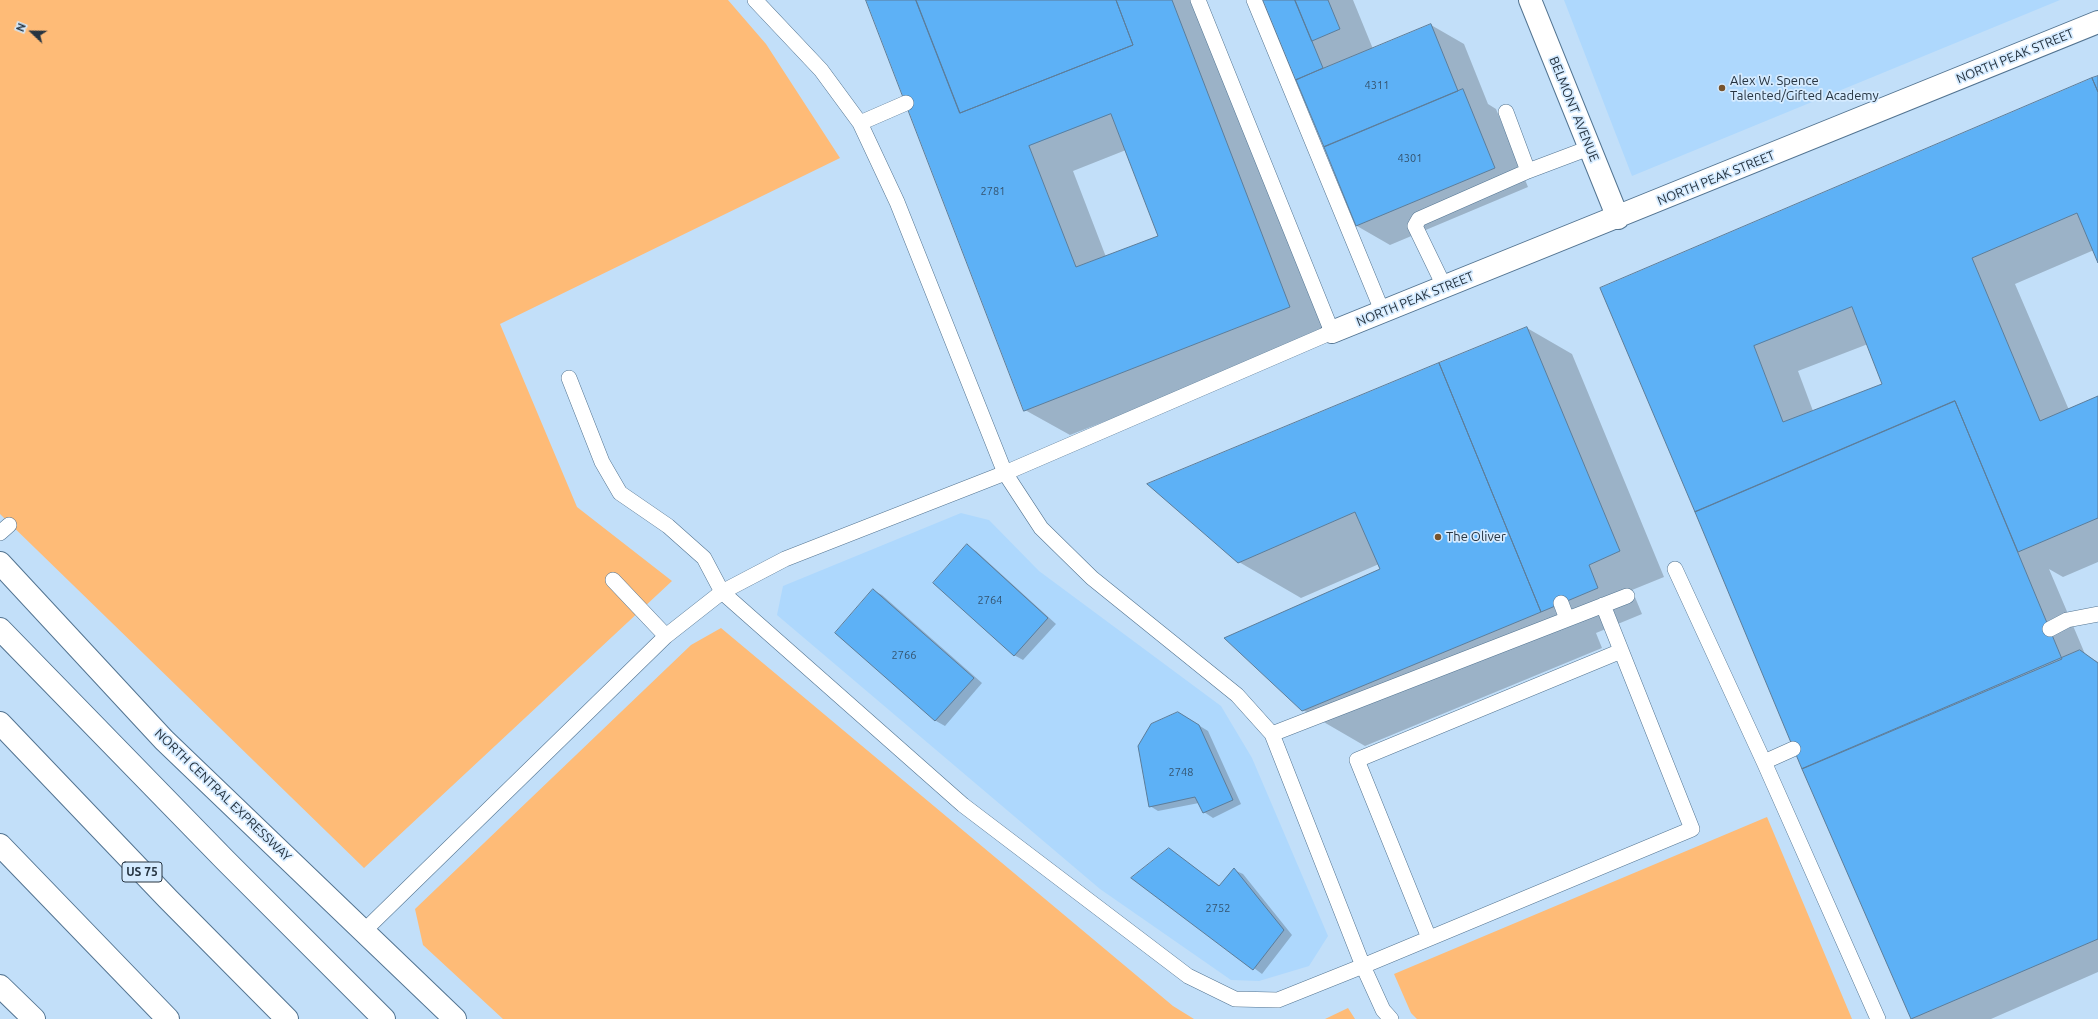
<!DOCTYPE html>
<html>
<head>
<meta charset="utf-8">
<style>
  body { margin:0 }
  #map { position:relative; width:2098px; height:1019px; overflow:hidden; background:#c2dff9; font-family:Ubuntu,sans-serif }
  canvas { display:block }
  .north { position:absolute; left:12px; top:12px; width:40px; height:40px; -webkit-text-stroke:3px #d5ebff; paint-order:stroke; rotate:292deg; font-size:11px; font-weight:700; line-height:16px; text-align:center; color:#263441 }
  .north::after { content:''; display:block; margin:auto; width:14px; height:18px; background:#263441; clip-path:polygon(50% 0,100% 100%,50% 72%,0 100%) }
</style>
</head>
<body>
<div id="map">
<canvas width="2098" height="1019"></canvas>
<div class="north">N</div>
</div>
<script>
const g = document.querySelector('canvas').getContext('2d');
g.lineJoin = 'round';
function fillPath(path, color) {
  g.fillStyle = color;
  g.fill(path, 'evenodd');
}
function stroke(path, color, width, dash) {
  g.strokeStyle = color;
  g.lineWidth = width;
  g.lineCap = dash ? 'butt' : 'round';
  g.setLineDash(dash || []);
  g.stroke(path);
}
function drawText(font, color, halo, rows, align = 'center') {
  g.font = font + ' Ubuntu,sans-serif';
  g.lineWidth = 3.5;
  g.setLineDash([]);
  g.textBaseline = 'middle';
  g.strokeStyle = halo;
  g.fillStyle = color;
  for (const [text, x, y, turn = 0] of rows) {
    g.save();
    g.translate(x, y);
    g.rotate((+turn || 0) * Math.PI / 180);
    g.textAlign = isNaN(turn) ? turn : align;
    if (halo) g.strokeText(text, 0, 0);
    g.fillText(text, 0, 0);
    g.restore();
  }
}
const built = new Path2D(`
  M1564,0h496l-428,176z
  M961,513l28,7 50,51 182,135 31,52 76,178 -19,30 -50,15 -28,-1 -131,-91 -323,-274 6,-29z`);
const green = new Path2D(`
  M0,0h728l38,44 74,114 -340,166 77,183 95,74 -308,287 -364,-354z
  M721,628l452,378 21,13h-691l-80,-74 -8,-36 276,-264z
  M1767,817l85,202h-435l-6,-6 -17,-39z
  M1348,1008l7,11h-30z`);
const shadow = new Path2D(`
  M867,0h339l128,332 -264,103 -45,-25zM1126,150l33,86 -53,21 -33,-86z
  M1264,0h89l20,49 58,-24 33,19 24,60 8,5 32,78 -138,58 -33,-19z
  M2098,77v183l-4,-10 -79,34 54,126 29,-12v164l-35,15 -14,-8 36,85 13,8v310l-107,47h-79l-109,-250 -201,-481zM1868,344l15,40 -70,27 -15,-40z
  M1527,328l45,26 92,223 -32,13 10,24 -46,19 6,15 -237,98 -62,-36 78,-140 -2,-6 -78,34 -62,-36z
  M967,546l9,5 80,73 -33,36 -9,-5z
  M873,590l9,5 100,88 -37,43 -9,-5 -100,-88z
  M1187,718l21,13 33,73 -28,14 -9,-6 -5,-9 -41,8 -8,-5z
  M1169,849l51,37 14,-16 9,4 49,61 -30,39 -129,-96z`);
const building = new Path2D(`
  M866,0h50l44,113 173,-68 -17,-45h56l118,307 -266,104zM1111,114l47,122 -82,31 -47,-121z
  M916,0h200l17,45 -173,68z
  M1263,0h32l28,68 -27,12z
  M1295,0h33l12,29 -28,12z
  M1431,24l27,67 -134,56 -28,-67z
  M2098,76v16l-6,-14z
  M2092,78l6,14v171l-21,-50 -105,45 68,163 58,-25v122l-80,34 -63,-151 -260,111 -95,-224zM1852,307l30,77 -99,38 -29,-76z
  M1463,89l32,79 -139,58 -32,-79z
  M1527,327l93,224 -31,14 9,23 -57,24 -102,-249z
  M1439,363l102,249 -239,99 -78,-73 156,-69 -25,-57 -117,51 -91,-79z
  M1955,401l107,258 -260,110 -107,-257z
  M967,544l81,74 -34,38 -81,-73z
  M873,589l101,89 -39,43 -100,-88z
  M2080,650l18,13v276l-187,80 -109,-250z
  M1178,712l21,13 34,75 -30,13 -8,-16 -46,10 -11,-61 13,-22z
  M1169,848l50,38 15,-18 50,62 -31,40 -122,-92z`);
const service = new Path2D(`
  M755,0l66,70 39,53 37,79 108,271 327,-141 -134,-332
  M1254,0l129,313
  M1506,112l22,59
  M860,123l46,-20
  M1445,288l-30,-62 4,-7 109,-48 61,-23
  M0,533l9,-8
  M1675,569l89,193 114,257
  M613,580l53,56
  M1561,603l6,16
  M2050,629l17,-9 31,-6
  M1272,734l355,-138
  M1764,762l29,-13
  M364,931l302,-295 56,-44 63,-33 220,-86 36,55 51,50 145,117 35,39 91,232 -85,34 -43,-1 -47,-23 -225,-171 -241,-213 -18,-34 -36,-32 -48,-33 -18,-31 -33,-84
  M1429,938l-72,-178 264,-109
  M1391,1019l-8,-9 -20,-44 329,-137 -89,-224`);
const minor = new Path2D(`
  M1530,0l88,218
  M1332,332l766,-310`);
const secondary = new Path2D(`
  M0,563l164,177 291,279`);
const motorway = new Path2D(`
  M0,629l225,231 159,159
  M0,723l168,176 119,120
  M0,845l168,174
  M0,986l34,33`);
const markers = [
  [1722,88,4,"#77532d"],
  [1438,537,4,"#77532d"]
];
const numberNames = [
  ["4311",1377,85],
  ["4301",1410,158],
  ["2781",993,191],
  ["2764",990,600],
  ["2766",904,655],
  ["2748",1181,772],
  ["2752",1218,908]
];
const shields = [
  [142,872,40]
];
const shieldNames = [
  ["US 75",142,872]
];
const streetNames = [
  ["NORTH PEAK STREET",2015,56,-22],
  ["BELMONT AVENUE",1574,109,68],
  ["NORTH PEAK STREET",1716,178,-22],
  ["NORTH PEAK STREET",1415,299,-22],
  ["NORTH CENTRAL EXPRESSWAY",223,795,44]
];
const poiNames = [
  ["Alex W. Spence",1730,81],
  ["Talented/Gifted Academy",1730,96],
  ["The Oliver",1446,537]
];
fillPath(built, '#aed8fd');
fillPath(green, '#febb77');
fillPath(shadow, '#0003');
fillPath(building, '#5db1f6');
stroke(building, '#5c7d9a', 1);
stroke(service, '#537491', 16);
stroke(minor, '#537491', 24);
stroke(secondary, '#537491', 24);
stroke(motorway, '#537491', 24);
stroke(service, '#fff', 15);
stroke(minor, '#fff', 22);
stroke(secondary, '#fff', 22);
stroke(motorway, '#fff', 22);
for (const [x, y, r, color] of markers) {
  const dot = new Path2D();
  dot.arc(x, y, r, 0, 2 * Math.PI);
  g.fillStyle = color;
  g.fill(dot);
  stroke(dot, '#d5ebff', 1.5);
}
drawText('11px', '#34536e', null, numberNames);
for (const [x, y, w] of shields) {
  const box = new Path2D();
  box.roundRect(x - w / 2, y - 10, w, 20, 3);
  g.fillStyle = '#d5ebff';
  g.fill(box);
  stroke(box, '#263441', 1);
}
drawText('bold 12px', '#263441', null, shieldNames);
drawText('13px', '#263441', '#d5ebff', streetNames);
drawText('13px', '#263441', '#d5ebff', poiNames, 'left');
</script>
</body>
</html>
